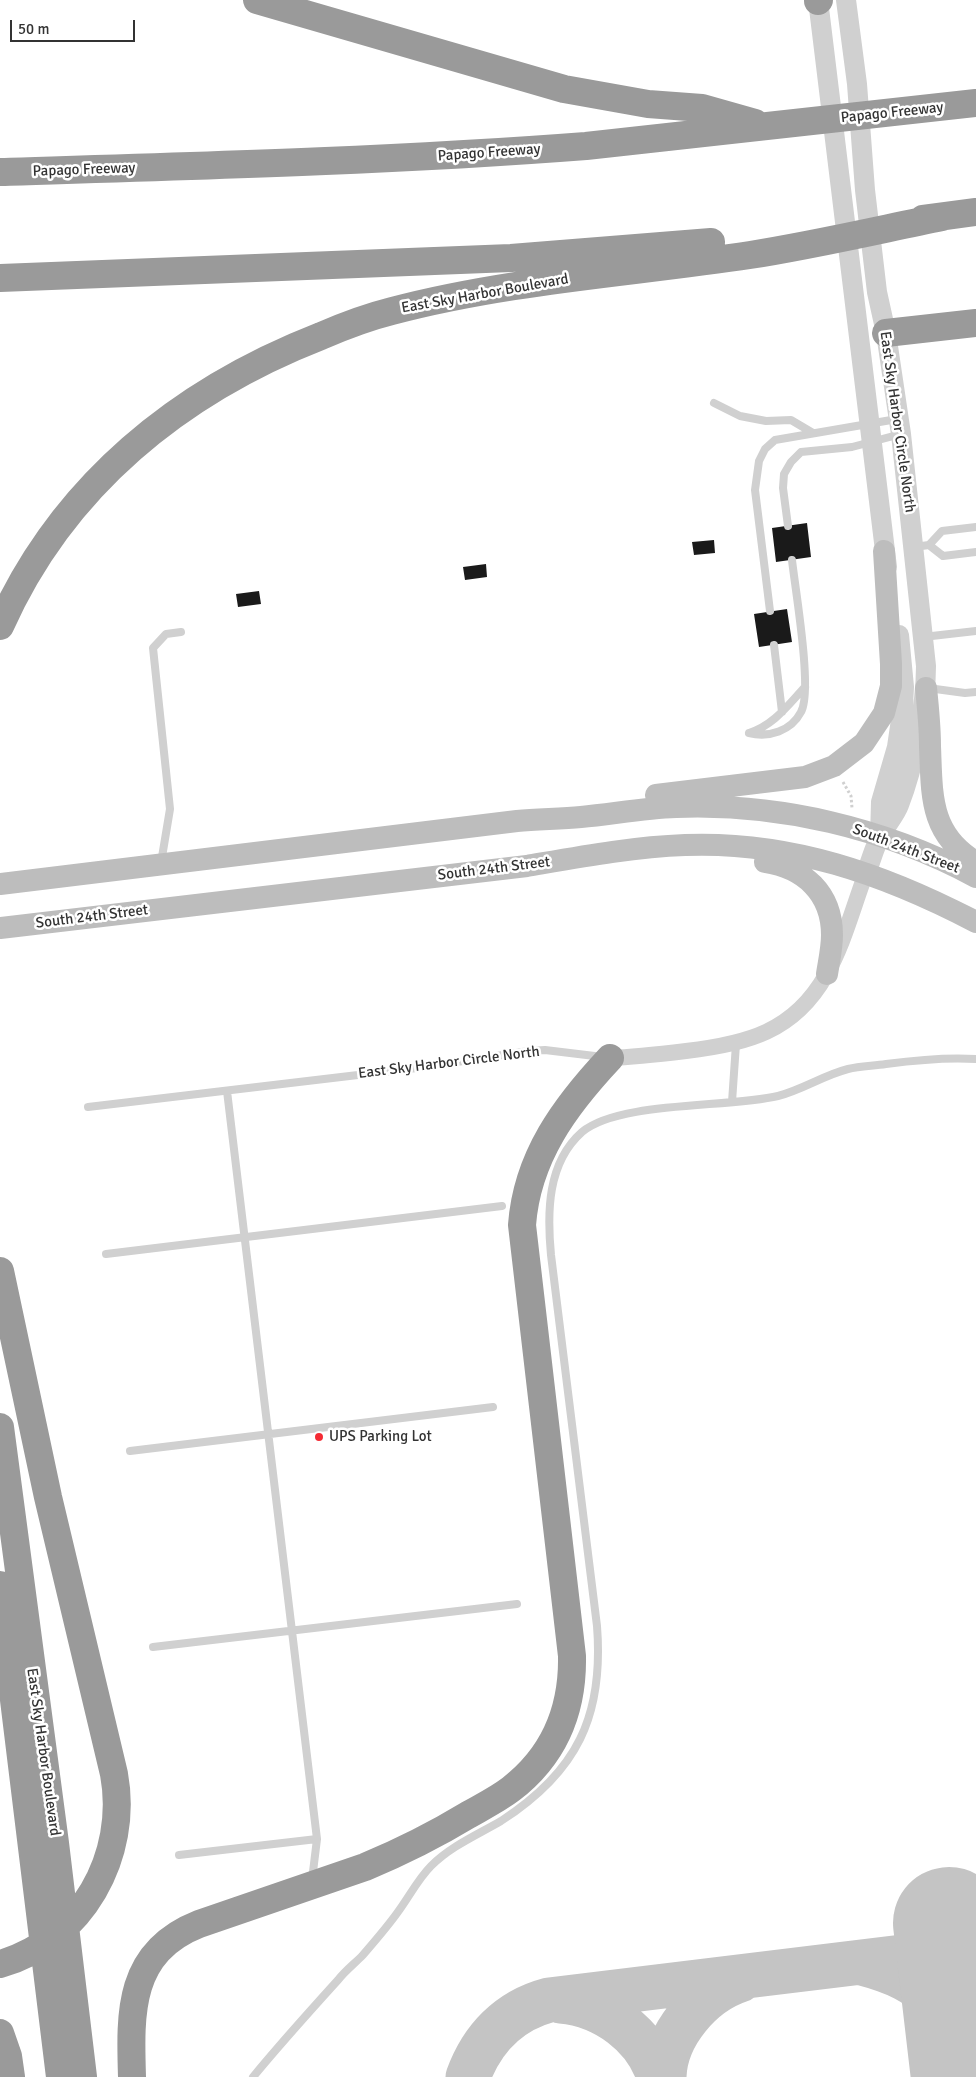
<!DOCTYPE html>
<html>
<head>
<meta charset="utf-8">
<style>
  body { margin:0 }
  #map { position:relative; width:976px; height:2077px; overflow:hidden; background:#fff; font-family:Signika,sans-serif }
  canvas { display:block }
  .scale { position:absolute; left:10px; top:20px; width:125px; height:22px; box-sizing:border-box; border:2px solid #333; border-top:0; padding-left:6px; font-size:15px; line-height:18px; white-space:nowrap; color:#333; -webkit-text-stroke:4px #fff; paint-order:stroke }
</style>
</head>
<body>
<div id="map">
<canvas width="976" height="2077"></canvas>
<div class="scale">50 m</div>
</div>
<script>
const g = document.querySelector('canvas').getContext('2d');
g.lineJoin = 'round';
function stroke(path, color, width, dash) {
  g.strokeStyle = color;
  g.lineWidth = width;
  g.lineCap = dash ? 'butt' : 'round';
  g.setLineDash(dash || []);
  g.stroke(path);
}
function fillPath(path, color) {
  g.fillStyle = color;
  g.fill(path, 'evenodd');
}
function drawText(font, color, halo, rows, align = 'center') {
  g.font = font + ' Signika,sans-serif';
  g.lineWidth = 5;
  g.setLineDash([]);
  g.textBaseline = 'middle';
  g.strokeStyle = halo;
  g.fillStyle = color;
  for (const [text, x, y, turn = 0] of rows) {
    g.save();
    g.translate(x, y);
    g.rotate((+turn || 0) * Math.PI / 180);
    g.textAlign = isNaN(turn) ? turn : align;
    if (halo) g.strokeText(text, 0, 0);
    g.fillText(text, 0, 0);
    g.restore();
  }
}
const taxiway = new Path2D(`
  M862,1963c69,18 86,44 105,110
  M561,2001c44,4 85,34 98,76
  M468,2077c14,-38 40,-66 81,-77l427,-52
  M664,2077c1,-42 37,-84 76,-97`);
const runway = new Path2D(`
  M949,1923l18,154`);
const building = new Path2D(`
  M807,523l4,34 -35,5 -4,-34z
  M714,540l1,13 -21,2 -2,-13z
  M486,564l1,13 -22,3 -2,-13z
  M259,591l2,13 -23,3 -2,-13z
  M787,609l5,33 -33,5 -5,-33z`);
const path = new Path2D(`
  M843,782l8,14 1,12`);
const service = new Path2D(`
  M714,403l26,13 26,5 25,-1 22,13
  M788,526l-5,-38 1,-14 7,-12 10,-10 51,-5 49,-13
  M929,545l14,11 33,-4
  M914,547l15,-2 13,-14 34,-4
  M770,611l-15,-121 4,-29 6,-12 10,-9 122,-21
  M923,637l53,-6
  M774,645l8,67
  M928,688l37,5 11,-1
  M749,733c20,5 42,-2 52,-21 12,-21 -6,-124 -9,-152
  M749,733c25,-8 39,-28 56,-46
  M161,863l9,-54 -17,-161 13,-14 15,-2
  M227,1091l90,748 -5,41
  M732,1102l4,-58
  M88,1107l329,-39 112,-17 16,-1 58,7
  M106,1254l396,-48
  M130,1451l363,-44
  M153,1647l364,-43
  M179,1855l138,-16
  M253,2077c27,-33 56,-65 85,-97 7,-9 16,-16 24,-24 13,-15 27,-31 38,-47 10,-14 19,-31 31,-43 20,-20 46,-31 70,-45 76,-49 103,-105 96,-195l-46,-371c-4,-42 -4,-92 31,-123 37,-31 146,-24 196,-36 24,-6 46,-21 70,-27 12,-3 25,-3 38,-5 30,-4 60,-7 90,-5`);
const minor = new Path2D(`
  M610,1058c26,-1 51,-4 76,-7 60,-7 108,-19 140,-76 18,-31 27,-68 40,-102`);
const tertiary = new Path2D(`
  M818,0l69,567
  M846,0l11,84 8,106 12,102 9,41 15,101 25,232c0,41 -12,100 -27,139 -4,11 -14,21 -19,32 -6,11 -9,24 -14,36
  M880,837l1,-35 16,-55 6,-41 1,-19 -5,-52`);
const secondary = new Path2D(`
  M926,688c2,19 4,38 4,58 2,48 -1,88 46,116
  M656,795l149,-18 29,-11 30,-23 20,-30 7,-27v-22l-7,-113
  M765,862c39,6 67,31 67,73 0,13 -3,26 -5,39
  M0,884l517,-63c21,-2 43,-2 64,-4 32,-3 63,-9 95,-10 103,-4 209,21 300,70
  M0,928l527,-62c52,-9 105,-19 158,-21 105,-4 199,29 291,77`);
const motorway = new Path2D(`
  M257,0l307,89 84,15 54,4 53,15
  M818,1l1,-1
  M0,172c196,-6 391,-11 586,-26l390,-43
  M923,219l53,-7
  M0,278l511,-20 200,-16
  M886,333l90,-10
  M0,626c63,-141 180,-235 321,-290 23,-10 47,-19 71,-25 117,-31 239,-38 358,-56 64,-10 128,-25 192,-38
  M0,1271l48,226 66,277c15,81 -32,167 -114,190
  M0,1427l55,416 28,234
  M0,1585l60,492
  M0,2033l8,23 3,21
  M132,2077c-2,-65 -4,-125 67,-153l166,-57c36,-15 70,-32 103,-52 14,-8 30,-16 43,-26 44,-34 62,-79 61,-133l-50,-431c5,-68 43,-119 88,-167`);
const markers = [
  [319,1437,5,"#f42b34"]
];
const streetNames = [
  ["Papago Freeway",892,113,-6],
  ["Papago Freeway",489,153,-4],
  ["Papago Freeway",84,170,-2],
  ["East Sky Harbor Boulevard",485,294,-10],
  ["East Sky Harbor Circle North",897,422,82],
  ["South 24th Street",906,849,21],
  ["South 24th Street",494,869,-7],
  ["South 24th Street",92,917,-7],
  ["East Sky Harbor Circle North",449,1063,-7],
  ["East Sky Harbor Boulevard",43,1752,82]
];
const poiNames = [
  ["UPS Parking Lot",329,1437]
];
stroke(taxiway, '#c4c4c4', 45);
stroke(runway, '#c4c4c4', 112);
fillPath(building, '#1a1a1a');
stroke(path, '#d0d0d0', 3, [2.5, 2.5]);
stroke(service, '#d0d0d0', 8);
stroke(minor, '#d0d0d0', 16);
stroke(tertiary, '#d0d0d0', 20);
stroke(secondary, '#bdbdbd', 22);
stroke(motorway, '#9a9a9a', 28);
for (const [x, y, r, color] of markers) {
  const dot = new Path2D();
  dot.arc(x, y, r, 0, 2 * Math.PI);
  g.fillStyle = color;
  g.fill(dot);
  stroke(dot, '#fff', 2);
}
drawText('15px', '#333', '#fff', streetNames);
drawText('15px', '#333', '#fff', poiNames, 'left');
</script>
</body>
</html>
